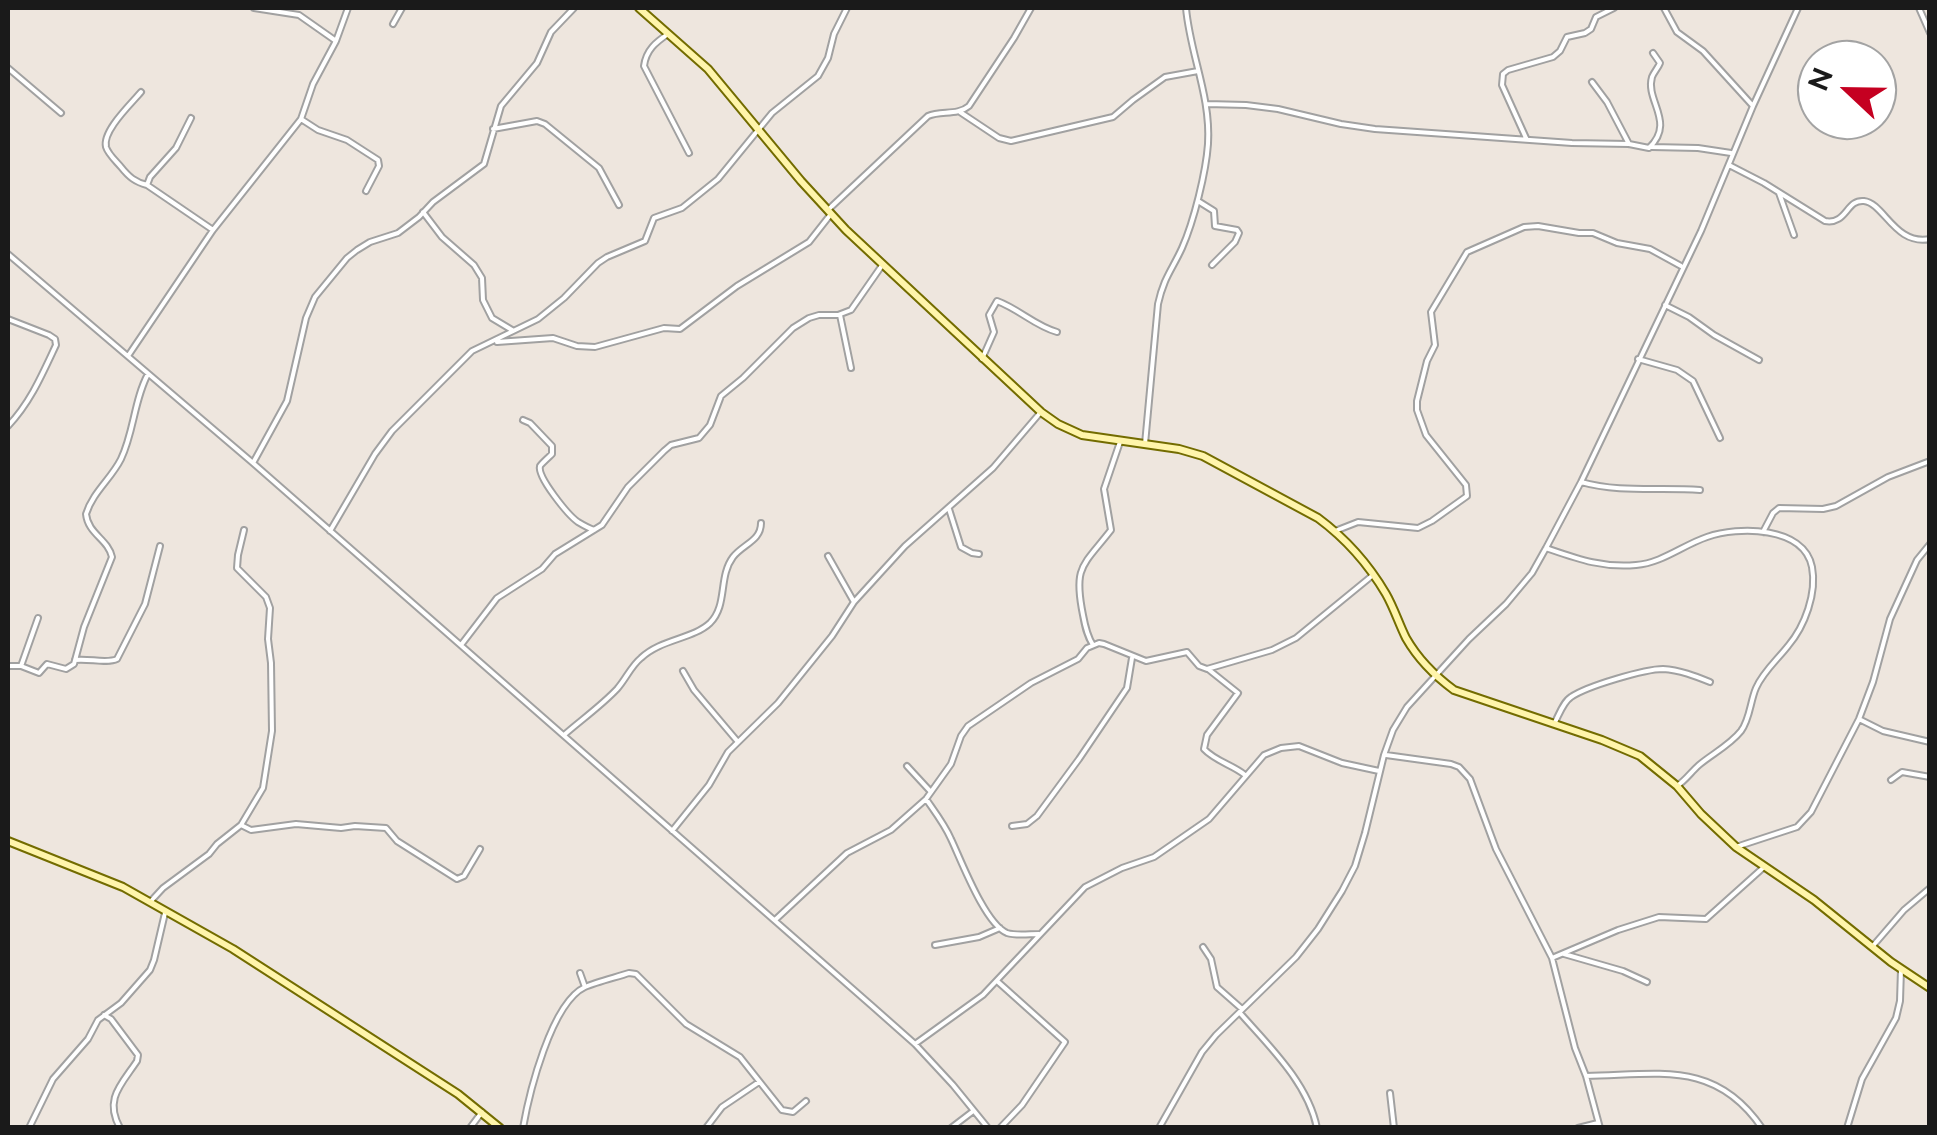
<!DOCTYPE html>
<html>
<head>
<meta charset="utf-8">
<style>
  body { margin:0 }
  #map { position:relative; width:1937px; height:1135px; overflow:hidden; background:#eee6de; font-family:Raleway,sans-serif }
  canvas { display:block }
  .frame { position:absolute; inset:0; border:10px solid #1a1a1a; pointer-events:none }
  .north { position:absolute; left:1797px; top:40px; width:100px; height:100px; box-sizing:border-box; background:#fff; border:2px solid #a3a3a3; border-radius:50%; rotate:292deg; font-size:28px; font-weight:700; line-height:40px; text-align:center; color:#1a1a1a }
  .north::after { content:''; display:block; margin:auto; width:35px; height:45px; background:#c50021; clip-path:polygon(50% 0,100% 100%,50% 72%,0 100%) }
</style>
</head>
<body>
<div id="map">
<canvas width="1937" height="1135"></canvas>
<div class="frame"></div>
<div class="north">N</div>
</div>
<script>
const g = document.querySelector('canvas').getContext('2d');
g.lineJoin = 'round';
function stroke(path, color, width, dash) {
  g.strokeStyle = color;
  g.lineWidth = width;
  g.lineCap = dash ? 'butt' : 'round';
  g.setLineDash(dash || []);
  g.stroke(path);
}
const minor = new Path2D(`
  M254,8l45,7 37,26
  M1664,8l13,24 26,19 50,55
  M1919,8l11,25
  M393,24l9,-16
  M668,34c-12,8 -22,16 -24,32l45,87
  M8,68l53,45
  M1592,82l15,20 22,42
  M141,92c-10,12 -39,39 -35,55 2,7 10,14 15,20 8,10 14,15 26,18
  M1207,104l39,1 32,4 63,15 34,5 197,14 57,1 20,4c27,-26 -4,-47 3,-71 2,-5 6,-9 8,-14l-7,-10
  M960,112l39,26 12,3 102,-24 20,-17 32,-23 33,-6
  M191,118l-15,30 -26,29 -3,8 66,45
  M301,119l17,11 29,10 31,20 1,6 -13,25
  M493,129l44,-8 8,3 54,44 20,37
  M1526,138l-24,-53 1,-11 5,-4 45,-13 7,-6 7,-14 18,-4 6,-4 5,-12 18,-9
  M1652,147l46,1 33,5
  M1729,165l35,18 61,38c22,4 21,-22 39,-20 20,2 31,45 66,38
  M1779,193l15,42
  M1198,201l16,10 1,15 22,4 2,3 -4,9 -23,23
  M830,208l98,-92c13,-6 29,0 41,-10l45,-68 17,-30
  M423,212l19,25 32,28 8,13 1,22 9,18 20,12
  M8,254l245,209 618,542 44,39 38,41 35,43
  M1665,305l24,12 25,18 45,25
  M840,315l11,53
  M8,319l41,16 6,4 1,6c-14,30 -26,58 -48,81
  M497,342l56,-4 24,8 18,1 69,-19 16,1 57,-43 72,-44 22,-28
  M128,356l85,-126 88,-111 12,-35 23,-43 12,-33
  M982,359l12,-27 -5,-17 8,-14c22,8 38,25 60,31
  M1638,359l39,11 16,11 27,57
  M523,420l7,3 22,23v8c-2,2 -10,9 -12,12 -3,11 28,49 38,56 5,3 10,6 16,8
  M1145,444l13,-140c6,-27 14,-34 24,-56 12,-27 24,-76 26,-104 3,-48 -18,-90 -22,-136
  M253,463l34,-62 19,-83 9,-21 32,-39 10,-8 13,-8 28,-9 21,-16 14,-15 51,-38 17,-58 36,-43 14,-31 23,-24
  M1581,482c39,11 79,5 119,8
  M949,509l12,38 11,6 7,1
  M330,531l45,-77 17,-23 80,-80 66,-32 26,-21 34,-35 9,-6 38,-16 9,-23 28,-10 36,-29 54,-66 46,-37 10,-18 6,-24 13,-26
  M1335,531l23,-9 60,6 14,-7 35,-25 -1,-11 -40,-50 -9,-25v-9l10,-40 8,-16 -4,-33 36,-60 57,-25 14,-1 41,7h14l24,10 33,6 31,17
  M1763,532l10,-19 6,-5 44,1 13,-3 52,-29 42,-16
  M1546,548c32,11 56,20 90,17 26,-2 47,-20 71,-28 31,-11 97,-11 105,30 5,26 -7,59 -24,79 -11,14 -25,26 -32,42 -6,14 -6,31 -15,43 -11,14 -29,23 -42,34 -8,7 -13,15 -22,21
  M828,556l26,46
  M461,645l36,-47 45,-29 13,-15 47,-29 26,-38 36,-36 7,-6 28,-7 11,-13 11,-29 22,-18 50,-50 16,-10 10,-3h19l13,-5 32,-46
  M1093,645c-6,-9 -8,-19 -10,-30 -10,-49 0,-49 28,-85l-7,-41 16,-47
  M75,660c13,-2 32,4 42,-1l28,-55 15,-58
  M8,666h13l17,-48
  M21,666l18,7 8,-9 19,5 8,-5 10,-37 28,-70c-4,-18 -24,-23 -26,-43 7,-22 25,-35 35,-55 13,-27 13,-59 27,-85
  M1208,669l30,24 -31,42 -3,14c11,12 29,16 41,26
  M683,671l11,19 44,52
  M1859,719l24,12 47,11
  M1554,724c5,-9 9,-22 17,-27 16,-11 74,-28 92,-28 17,1 32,7 47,13
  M564,735c17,-15 37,-29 53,-46 9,-10 14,-23 24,-31 20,-19 52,-19 69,-35 18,-18 8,-46 23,-66 10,-13 28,-16 28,-34
  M1386,755l65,9 8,3 11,12 26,70 56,109 23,90 11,28 14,52
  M907,766l24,26
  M1891,780l11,-8 28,5
  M926,799c9,13 19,26 25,40 10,21 34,85 56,94 9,3 22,1 32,1
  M241,825l10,5 45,-6 45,4 14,-2 31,2 11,13 60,38 7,-3 16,-27
  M1012,826l15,-2 10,-8 42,-57 48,-71 5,-30
  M672,831l37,-46 19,-33 50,-49 54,-67 22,-34 51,-56 88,-78 47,-55
  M1736,847l61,-20 14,-15 48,-93 14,-37 17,-63 27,-59 13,-16
  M151,901l12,-13 46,-34 8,-10 24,-19 22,-37 9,-57 -1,-68 -3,-24 2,-31 -4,-11 -29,-29 1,-13 6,-25
  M775,920l72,-67 44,-23 35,-31 25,-35 10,-28 7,-10 63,-43 47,-24 9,-11 12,-5 5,1 42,17 41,-9 12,14 8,3 65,-19 24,-12 77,-63
  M935,945l44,-8 21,-9
  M1203,947l8,12 6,28 25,22
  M1872,947l32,-37 26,-22
  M1564,954l59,17 24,11
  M1552,958l66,-28 41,-13 47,2 58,-52
  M580,973l5,14
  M997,981l68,61 -43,63 -22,23
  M1240,1013c29,33 68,70 77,115
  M104,1015l7,4 27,36 -1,6c-16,24 -33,38 -17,67
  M915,1044l68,-49 102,-108 37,-19 32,-11 55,-38 55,-64 17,-7 18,-2 43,17 37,8
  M1586,1076c72,-1 129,-17 176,52
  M1390,1093l4,35
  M29,1128l24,-49 35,-40 10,-19 23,-17 29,-33 4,-10 11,-47
  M470,1128l12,-16
  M523,1128c6,-34 28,-125 62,-141 11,-5 32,-10 44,-14l7,1 50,50 54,33 42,53 11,2 13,-11
  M706,1128l16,-21 37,-25
  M951,1128l21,-16
  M1159,1128l43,-76 14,-17 80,-78 22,-28 24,-38 13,-25 10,-33 19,-78 9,-25 14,-23 62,-68 37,-35 26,-31 14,-25 35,-66 120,-251 52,-125 45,-98
  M1578,1128l20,-5
  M1847,1128l15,-49 34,-61 4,-17 1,-32`);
const secondary = new Path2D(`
  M639,8l69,61 93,112 45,49 195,182 17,12 24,11 97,14 24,7 115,62c27,20 51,47 68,76 8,14 13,30 20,44 12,21 29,38 48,52l148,50 38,16 37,30 24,28 35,33 78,53 77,62 39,26
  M8,841l115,46 110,62 225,145 42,34`);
stroke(minor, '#a1a1a1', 8);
stroke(secondary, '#736c00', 10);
stroke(minor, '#fff', 4);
stroke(secondary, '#fff5ab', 6);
</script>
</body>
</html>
